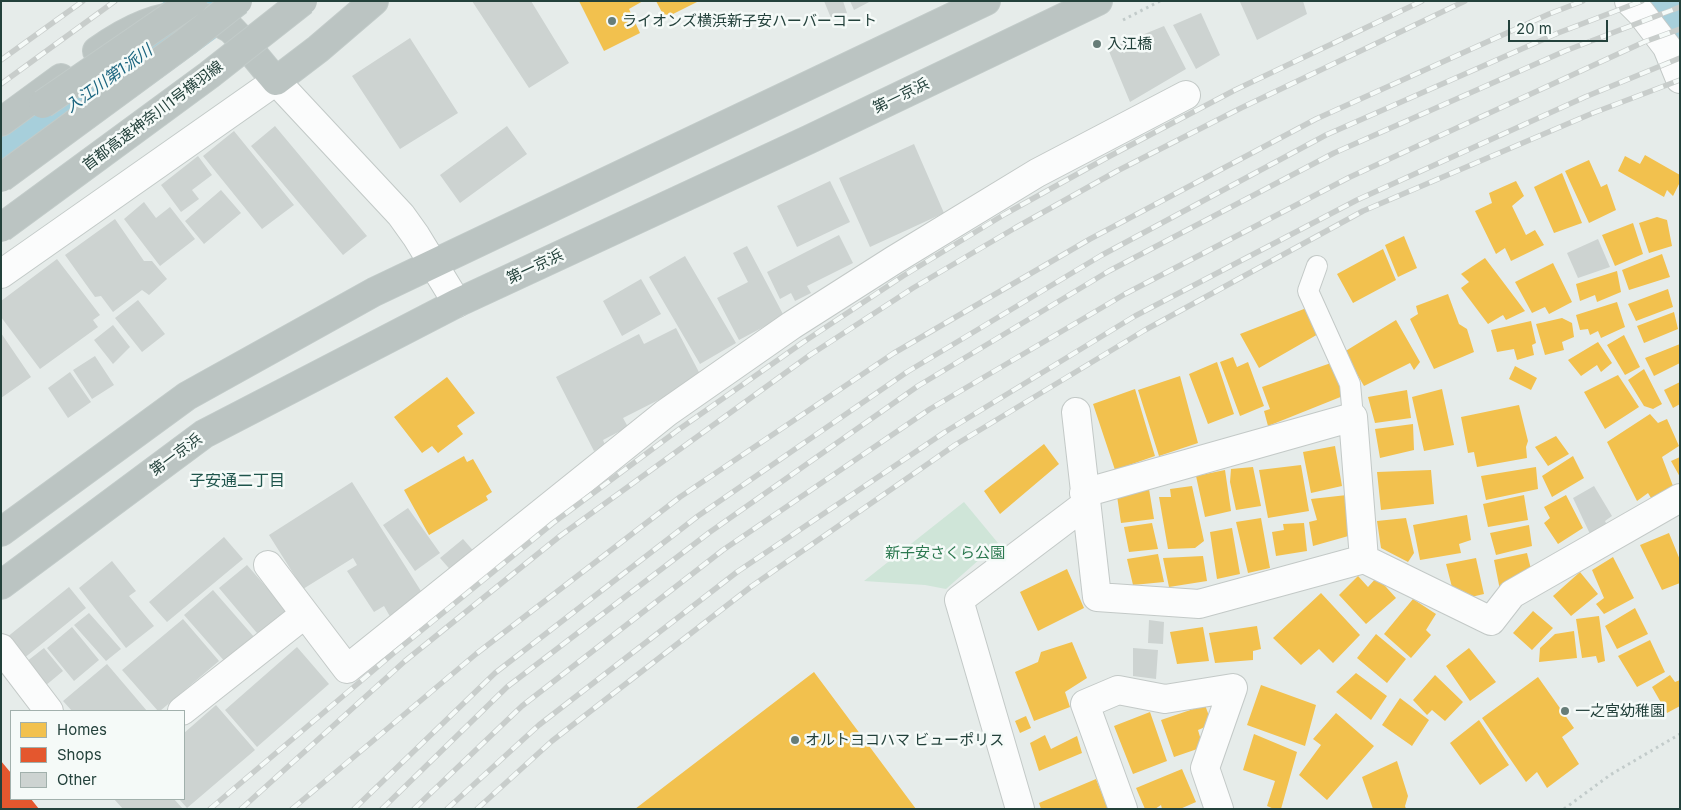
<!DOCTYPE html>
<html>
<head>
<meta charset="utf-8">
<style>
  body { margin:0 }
  #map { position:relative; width:1681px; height:810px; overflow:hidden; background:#e6ecea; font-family:Inter,sans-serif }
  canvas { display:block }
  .frame { position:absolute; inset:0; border:2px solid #23413b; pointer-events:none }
  .legend { position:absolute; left:10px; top:710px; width:175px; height:90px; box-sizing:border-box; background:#f5faf8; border:1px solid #a1b0ac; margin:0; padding:6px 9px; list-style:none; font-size:15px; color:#23413b }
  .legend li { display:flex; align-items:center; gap:10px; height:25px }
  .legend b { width:25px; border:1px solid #a1b0ac }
  .scale { position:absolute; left:1508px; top:20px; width:100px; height:22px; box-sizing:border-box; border:2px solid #23413b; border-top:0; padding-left:6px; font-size:15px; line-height:18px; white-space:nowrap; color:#23413b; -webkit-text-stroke:4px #f5faf8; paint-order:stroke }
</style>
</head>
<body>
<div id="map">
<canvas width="1681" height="810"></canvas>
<div class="frame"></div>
<ul class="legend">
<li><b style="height:14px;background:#f2c14e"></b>Homes</li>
<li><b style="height:14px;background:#e4572e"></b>Shops</li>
<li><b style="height:14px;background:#cdd3d1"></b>Other</li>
</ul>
<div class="scale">20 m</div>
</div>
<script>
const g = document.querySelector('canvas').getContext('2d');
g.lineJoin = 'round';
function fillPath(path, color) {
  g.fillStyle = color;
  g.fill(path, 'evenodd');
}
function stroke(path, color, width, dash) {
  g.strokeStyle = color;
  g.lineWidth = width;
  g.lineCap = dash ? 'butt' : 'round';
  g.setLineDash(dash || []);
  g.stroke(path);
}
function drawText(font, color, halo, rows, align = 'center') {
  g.font = font + ' Inter,"Noto Sans JP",sans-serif';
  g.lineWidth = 5;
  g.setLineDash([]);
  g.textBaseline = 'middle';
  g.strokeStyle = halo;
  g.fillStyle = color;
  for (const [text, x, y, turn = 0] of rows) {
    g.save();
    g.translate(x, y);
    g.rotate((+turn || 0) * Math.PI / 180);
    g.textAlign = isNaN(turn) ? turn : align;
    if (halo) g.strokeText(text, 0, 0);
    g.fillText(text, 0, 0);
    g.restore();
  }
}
const green = new Path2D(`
  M964,502l34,41 -52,46 -21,-4 -61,-4z`);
const homes = new Path2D(`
  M579,1h64l-14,8 11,24 -36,18z
  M656,1h43l-34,17z
  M1645,155l35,20v7l-7,14 -6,-6 -3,7 -46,-26 7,-15 15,8z
  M1589,160l12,27 6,-3 9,26 -27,13 -24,-52z
  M1562,173l20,50 -28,10 -20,-46z
  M1516,181l8,15 -12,10 14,29 9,-5 9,15 -33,16 -6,-13 -9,6 -21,-43 17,-8 -3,-10z
  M1657,217l10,3 5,26 -23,7 -10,-30z
  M1633,223l10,31 -28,12 -13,-31z
  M1404,236l13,32 -19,9 -13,-32z
  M1383,249l13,31 -43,23 -16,-29z
  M1662,254l8,23 -41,13 -7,-20z
  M1485,258l40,53 -19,9 -3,-5 -15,9 -27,-36 8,-6 -8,-8z
  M1553,263l19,39 -23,12 -4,-7 -13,6 -17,-31z
  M1617,271l4,21 -24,10 -2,-7 -15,6 -4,-17z
  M1668,289l5,18 -37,14 -8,-17z
  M1448,294l11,30 8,5 7,23 -40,17 -24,-50 8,-5 -2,-8z
  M1617,302l8,25 -24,11 -3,-7 -8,4 -2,-6 -8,1 -4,-15z
  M1309,307l11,26 -61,35 -19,-34z
  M1674,312l4,17 -34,14 -7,-17z
  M1562,318l10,5 2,14 -12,5 2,8 -19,5 -9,-31z
  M1396,320l24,42 -6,8 -4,-7 -46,23 -20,-34z
  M1531,321l5,22 -4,2 2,10 -17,5 -3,-11 -17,3 -6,-22z
  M1624,335l16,32 -15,8 -18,-30z
  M1598,342l14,21 -11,9 -4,-7 -16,11 -13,-16z
  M1680,344v19l-26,13 -9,-18z
  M1233,357l4,10 11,-5 16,44 -24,10 -20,-54z
  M1217,362l17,52 -26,10 -19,-50z
  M1331,363l12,33 -75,30 -4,-15 6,-2 -8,-22z
  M1515,366l22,12 -6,12 -22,-11z
  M1644,369l18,35 -9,5 -9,-3 -16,-26z
  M1618,375l21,32 -34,22 -21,-37z
  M1180,376l18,67 -39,13 -21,-66z
  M447,377l28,36 -18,13 6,8 -25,19 -6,-7 -10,7 -28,-36z
  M1680,382v22l-7,4 -9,-18z
  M1135,389l20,67 -40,14 -22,-66z
  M1442,389l12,56 -30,6 -12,-54z
  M1407,390l4,28 -36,5 -7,-26z
  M1519,405l9,36 -2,6 1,11 -50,9 -3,-15 -6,1 -7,-36z
  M1650,414l8,9 9,-4 12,27 -17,11 11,29 -22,12 -3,-5 -11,8 -30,-59z
  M1413,424l1,26 -34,8 -5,-29z
  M1556,436l13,18 -21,12 -13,-19z
  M1044,444l15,20 -59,50 -16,-23z
  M1335,446l7,40 -31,7 -8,-41z
  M464,456l3,6 6,-3 19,33 -6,4 2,4 -59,35 -25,-45z
  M1573,456l11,22 -32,19 -10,-21z
  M1680,457v20l-9,-16z
  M1301,465l8,46 -41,7 -9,-48z
  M1253,467l8,39 -25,4 -6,-28 1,-13z
  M1536,467l2,22 -52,11 -5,-24z
  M1225,470l6,41 -26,6 -9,-41z
  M1431,470l3,34 -53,6 -4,-38z
  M1192,486l12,55 -9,7 -27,1 -9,-52h12l-1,-8z
  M1149,489l5,30 -33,4 -4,-27z
  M1347,495l5,40 -39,11 -4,-24 8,-2 -6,-21z
  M1524,495l4,25 -40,7 -5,-23z
  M1566,495l17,33 -25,16 -14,-21 6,-5 -6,-11z
  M1467,515l4,25 -12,4 2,9 -41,7 -7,-35z
  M1261,518l9,50 -22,5 -12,-51z
  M1406,518l8,35 -6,9 -27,-14 -4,-27z
  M1152,523l6,26 -29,3 -5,-25z
  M1304,523l3,28 -31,5 -4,-24 12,-2 -1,-6z
  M1529,525l3,21 -36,9 -6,-22z
  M1232,528l8,46 -23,5 -7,-47z
  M1669,533l11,27v23l-18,7 -22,-45z
  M1527,553l4,16 -31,21 -6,-30z
  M1158,554l6,28 -31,3 -6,-26z
  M1203,556l4,25 -38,6 -6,-29z
  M1613,557l21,41 -30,16 -8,-10 8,-6 -12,-28z
  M1476,558l8,36 -13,3 -19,-10 -6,-23z
  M1067,569l17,39 -46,23 -18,-39z
  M1580,572l18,22 -27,22 -18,-20z
  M1358,576l10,11 9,-10 19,21 -30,26 -27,-29z
  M1321,593l39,42 -27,28 -14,-14 -18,16 -28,-27z
  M1413,599l23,15 -10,16 5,5 -20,23 -27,-24z
  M1635,608l13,26 -31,15 -12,-23z
  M1533,611l20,17 -21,22 -19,-17z
  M1599,616l6,45 -7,2 -2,-7 -14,2 -6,-39z
  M1257,626l4,23 -8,2v9l-38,3 -6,-30z
  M1203,627l6,34 -32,3 -7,-32z
  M1574,631l3,27 -38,4 1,-14 15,-14z
  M1376,634l30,25 -19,24 -30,-25z
  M1650,640l15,32 -28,15 -19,-31z
  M1072,642l15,36 -22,14 5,15 -36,14 -19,-49 23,-10 3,-10z
  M1469,648l27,34 -26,19 -24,-35z
  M814,672l102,137h-281z
  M1356,673l31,23 -16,24 -35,-28z
  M1435,675l28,27 -18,19 -13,-11 -5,5 -14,-15z
  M1670,675l5,7 5,-2v26l-13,7 -15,-26z
  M1538,677l36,51 -12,9 17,27 -32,24 -10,-16 -11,10 -44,-64z
  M1261,685l55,20 -11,41 -58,-21z
  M1400,698l29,22 -17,26 -30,-21z
  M1205,705l7,19 -14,6 5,17 -29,10 -13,-37z
  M1150,712l17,49 -34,13 -19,-48z
  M1336,713l38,33 -47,54 -28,-25 22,-30 -8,-6z
  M1026,716l5,12 -11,5 -5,-12z
  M1479,720l30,45 -29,20 -30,-42z
  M1254,734l43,18 -16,57h-7l-7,-3 8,-25 -32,-11z
  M1045,735l6,14 26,-13 5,17 -43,18 -9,-28z
  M1397,761l11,35 -3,10 1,3h-33l-11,-32z
  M1182,769l14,33 -16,7h-18l-1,-4 -6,4h-10l-9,-21z
  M1096,779l12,30h-67l-2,-6z`);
const shops = new Path2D(`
  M1,761l10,12v26h20l8,10h-38z`);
const river = new Path2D(`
  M1664,1l16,19
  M1,158l215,-157`);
const building = new Path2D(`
  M472,1h59l38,62 -40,25z
  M824,1h19l4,12 -16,5z
  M850,1h21l-17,9z
  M1242,1h61l4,13 -50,26 -17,-38z
  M1201,13l19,42 -24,14 -23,-44z
  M1164,26l22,43 -56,33 -22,-53z
  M410,38l48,75 -58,36 -48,-73z
  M275,126l92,110 -24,19 -92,-109z
  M507,126l20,28 -67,49 -20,-28z
  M234,131l60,74 -32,24 -59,-73z
  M914,144l30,69 -74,34 -31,-69z
  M198,156l14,19 -20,15 7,9 -18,13 -20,-27z
  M830,181l20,41 -53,25 -20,-41z
  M221,190l20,23 -37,31 -19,-23z
  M144,202l12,16 14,-11 25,32 -35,27 -36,-47z
  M115,219l29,42h8l15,18 -18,16 -7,-5 -29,22 -12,-16 -6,1 -30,-42z
  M839,235l14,28 -46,23 4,7 -16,8 -4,-8 -11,6 -13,-27z
  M1598,239l12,28 -32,11 -11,-25z
  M747,246l37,70 -45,24 -22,-42 31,-16 -15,-29z
  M685,256l51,87 -36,21 -51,-87z
  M57,259l43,56 -7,5 5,7 -58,42 -39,-52v-16z
  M641,279l20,35 -39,22 -19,-35z
  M138,300l27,34 -23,18 -27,-34z
  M113,325l17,22 -17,17 -19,-24z
  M676,328l26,50 -79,40 5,9 -25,13 2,5 -11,6 -38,-74 83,-43 5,10z
  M1,333l30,44 -30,21z
  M95,356l19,29 -22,14 -19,-29z
  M70,372l21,30 -23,16 -20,-30z
  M352,482l74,117 -34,21 -8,-14 -10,6 -27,-41 10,-6 -4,-7 -50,31 -34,-54z
  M1594,486l18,30 -7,5 2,4 -17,9 -17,-36z
  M408,508l32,45 -25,18 -32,-46z
  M224,537l19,22 -76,63 -18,-20z
  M463,539l14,16 -23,19 -14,-16z
  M112,561l24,30 -7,5 25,30 -28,22 -47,-60z
  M247,565l43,49 -28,25 -43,-51z
  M69,587l17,21 -63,51 -17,-21z
  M213,590l42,48 -29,25 -42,-48z
  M89,613l32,36 -15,12 -32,-36z
  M183,619l36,42 -59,50h-2l-36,-41z
  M1149,620l15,2 -1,22 -15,-1z
  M72,627l27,33 -25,21 -27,-33z
  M297,647l32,37 -72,63 -32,-37z
  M44,648l19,23 -18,15 -19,-24z
  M1133,648l25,2 -2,29 -23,-3z
  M107,664l40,47h-75l-9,-10z
  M216,705l39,45 -68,58 -8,-9h5v-66z
  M114,799h60l9,10h-60z`);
const path = new Path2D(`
  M1123,20l37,-19
  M1564,809l46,-34 70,-41`);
const lane = new Path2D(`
  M1317,266l-9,25 42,93 3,33`);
const street = new Path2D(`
  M1629,1l12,12 26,34 13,32
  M1076,412l21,185 102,7 165,-45 127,62 21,-27 168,-96
  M1084,493l269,-76 11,142
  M268,565l79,104 319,-256 126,-88 102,-65 143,-87 149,-78
  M1,648l48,63
  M182,711l123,-97
  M1020,809l-61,-209 127,-96
  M1123,809l-38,-105 33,-14 47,9 68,-11 -28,80 14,41`);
const secondary = new Path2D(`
  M1,274l275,-193 125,134 15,21 41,67`);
const highway = new Path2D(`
  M97,51c39,-28 89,-51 134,-22 16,16 30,35 45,52l42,-32 56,-48
  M1,122l60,-44
  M1,532l186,-136 187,-104 612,-291
  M1,585l203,-151 253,-131 353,-164 288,-138`);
const rail = new Path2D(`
  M1,60l82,-59
  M1,84l114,-83
  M210,809l185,-157 158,-129 125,-93 124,-87 101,-67 102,-62 105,-58 125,-66 187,-89
  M241,809l164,-148 155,-125 250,-181 103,-67 102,-60 102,-57 124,-63 224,-107
  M292,809l184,-155 204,-157 214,-144 196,-114 226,-120 233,-105 34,-13
  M354,809l141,-136 203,-157 209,-144 195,-117 224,-120 232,-102 84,-32
  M382,809l125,-122 203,-155 208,-146 191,-115 225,-118 231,-102 115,-44
  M414,809l108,-103 201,-156 207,-141 195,-115 225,-117 294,-135 36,-13
  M447,809l92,-84 198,-153 208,-140 190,-116 222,-116 228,-103 95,-39
  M477,809l75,-68 200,-155 203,-141 190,-115 218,-119 230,-98 87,-33`);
const highwayBridge = new Path2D(`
  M43,104l150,-103
  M1,178l185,-136 52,-41
  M1,228l208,-153 94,-74`);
const markers = [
  [612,21,5,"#677d78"],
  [1097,44,5,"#677d78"],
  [1565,711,5,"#677d78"],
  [795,740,5,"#677d78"]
];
const poiNames = [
  ["ライオンズ横浜新子安ハーバーコート",622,21],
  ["入江橋",1107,44],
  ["一之宮幼稚園",1575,711],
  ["オルトヨコハマ ビューポリス",805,740]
];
const streetNames = [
  ["第一京浜",901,96,-26],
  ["首都高速神奈川1号横羽線",153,116,-37],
  ["第一京浜",535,267,-25],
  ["第一京浜",176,455,-36]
];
const parkNames = [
  ["新子安さくら公園",945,553]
];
const waterNames = [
  ["入江川第1派川",109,79,-36]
];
const neighbourhoodNames = [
  ["子安通二丁目",237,481]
];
fillPath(green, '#cfe5d8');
fillPath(homes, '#f2c14e');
fillPath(shops, '#e4572e');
stroke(river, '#a7cfdb', 60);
fillPath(building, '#cdd3d1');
stroke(lane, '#c3c9c7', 22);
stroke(street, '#c3c9c7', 30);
stroke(secondary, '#c2c9c7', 30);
stroke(highway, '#c2cbc9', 30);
stroke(path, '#c2cbca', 3, [2.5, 4]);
stroke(lane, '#fbfcfc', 20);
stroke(street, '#fbfcfc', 28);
stroke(secondary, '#fbfcfc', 28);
stroke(highway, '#bbc4c2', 28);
stroke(rail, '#c8cdcb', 5.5);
stroke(rail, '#f5faf8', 4, [11]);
stroke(highwayBridge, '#c2cbc9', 30, []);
stroke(highwayBridge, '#bbc4c2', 28);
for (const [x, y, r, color] of markers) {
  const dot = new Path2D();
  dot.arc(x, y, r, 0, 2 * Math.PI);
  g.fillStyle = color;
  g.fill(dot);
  stroke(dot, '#f5faf8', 2);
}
drawText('15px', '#23413b', '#f5faf8', poiNames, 'left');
drawText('15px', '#23413b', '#f5faf8', streetNames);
drawText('15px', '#2c7950', '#f5faf8', parkNames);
drawText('italic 16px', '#1b657f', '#f5faf8', waterNames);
drawText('16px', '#1e544b', '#f5faf8', neighbourhoodNames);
</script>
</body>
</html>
